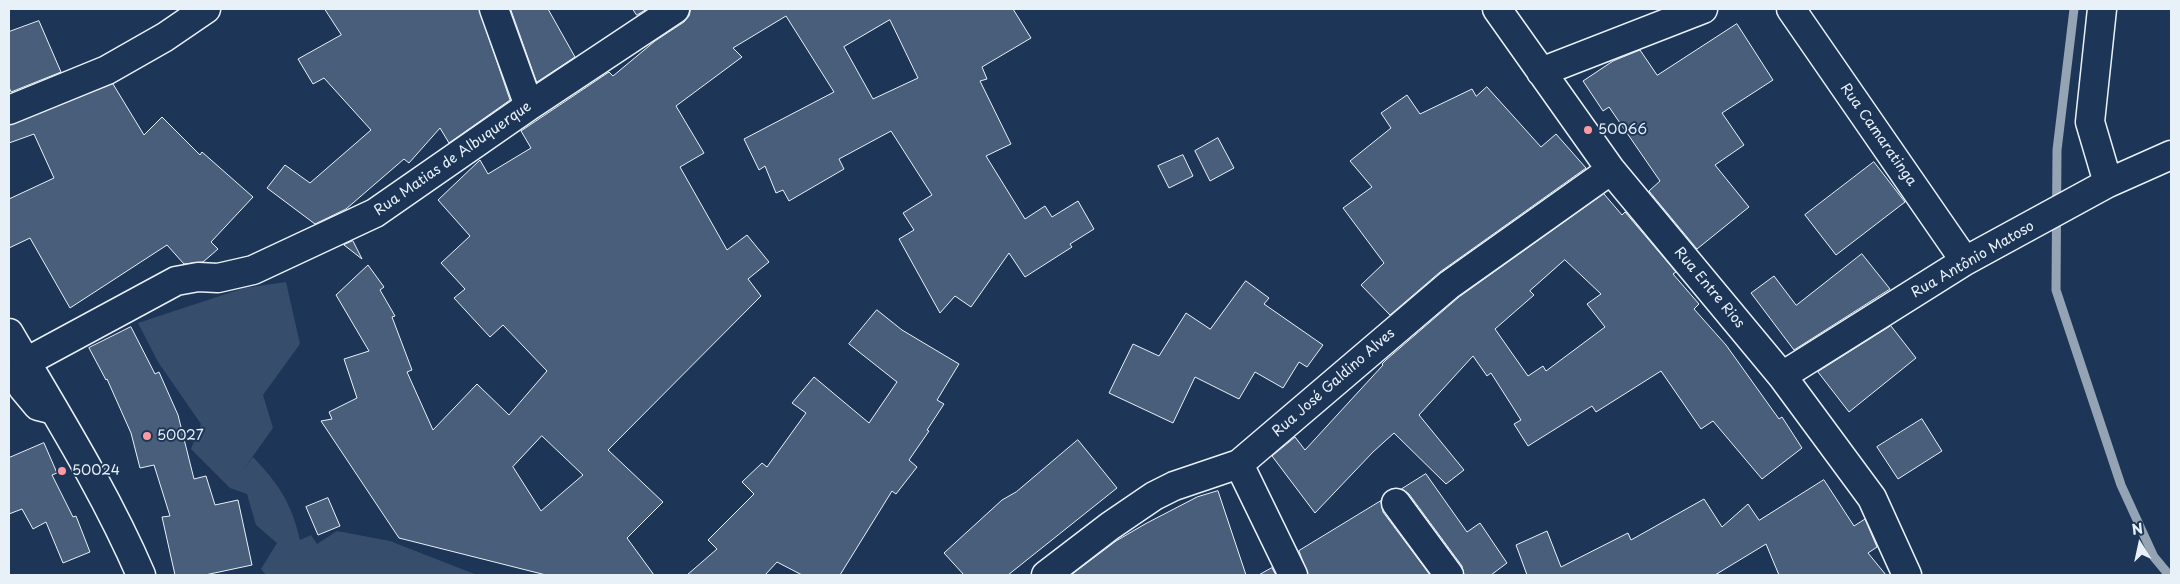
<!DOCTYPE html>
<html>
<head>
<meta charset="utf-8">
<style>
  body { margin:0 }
  #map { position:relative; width:2180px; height:584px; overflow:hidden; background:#1d3557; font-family:"Playpen Sans",sans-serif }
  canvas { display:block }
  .frame { position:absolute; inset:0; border:10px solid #e8f1f8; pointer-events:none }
  .north { position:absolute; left:2115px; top:519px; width:50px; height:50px; -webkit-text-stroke:4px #1d3557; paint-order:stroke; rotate:350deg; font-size:14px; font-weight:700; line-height:20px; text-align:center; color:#e8f1f8 }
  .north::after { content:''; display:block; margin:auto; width:18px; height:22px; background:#e8f1f8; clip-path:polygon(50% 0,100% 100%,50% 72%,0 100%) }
</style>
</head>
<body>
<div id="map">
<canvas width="2180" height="584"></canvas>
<div class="frame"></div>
<div class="north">N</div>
</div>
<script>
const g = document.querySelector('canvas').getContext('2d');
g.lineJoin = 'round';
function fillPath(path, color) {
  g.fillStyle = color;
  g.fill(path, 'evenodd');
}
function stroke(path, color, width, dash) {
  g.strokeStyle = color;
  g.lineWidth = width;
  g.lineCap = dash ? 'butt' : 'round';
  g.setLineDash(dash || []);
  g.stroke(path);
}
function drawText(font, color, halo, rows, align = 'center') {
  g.font = font + ' "Playpen Sans",sans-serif';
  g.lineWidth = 4;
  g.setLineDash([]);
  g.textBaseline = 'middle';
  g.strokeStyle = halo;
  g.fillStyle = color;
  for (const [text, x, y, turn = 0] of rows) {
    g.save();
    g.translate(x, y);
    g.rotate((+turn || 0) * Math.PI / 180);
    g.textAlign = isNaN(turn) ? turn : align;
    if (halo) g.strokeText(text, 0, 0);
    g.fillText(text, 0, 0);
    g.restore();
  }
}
const green = new Path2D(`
  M286,282l14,62 -37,51 10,33 -30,42 10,-13c27,29 38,45 47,83l11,-5 6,9 20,-13 53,10 87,34h-211l-5,-6 16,-26 -21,-18 -9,-31 -17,-6 -39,-39 10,-25 -43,-62 -20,-39 106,-35z`);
const stream = new Path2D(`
  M2074,9l-17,141 -1,140 65,195 33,72 15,18`);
const building = new Path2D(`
  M325,9h154l31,91 -61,43 -9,-15 -31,35 -5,-4 -58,50 -31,15 -48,-36 18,-23 25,18 61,-53 -47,-52 -11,6 -15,-25 43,-24z
  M511,9h37l27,48 -38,25z
  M633,9h14l-10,6z
  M691,9h322l18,29 -49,29 5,12 -7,2 31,63 -25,12 39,63 20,-13 7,11 26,-16 16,28 -24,15 2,3 -47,30 -16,-24 -38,54 -16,-11 -15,17 -41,-74 15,-9 -11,-17 29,-18 -41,-64 -52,28 5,10 -55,32 -6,-11 -7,3 -11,-27 -6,4 -15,-31 90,-47 -48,-76 -53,32 9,9 -66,49 28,47 -24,14 47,83 20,-15 22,27 -21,17 13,17 -153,154 55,52 -36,36 27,37h-108l-147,-37 -78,-117 11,-2 -3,-7 28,-14 -13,-39 25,-8 -33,-56 32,-30 16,22 -4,3 15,26 -3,1 20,53 -5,2 26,58 44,-46 32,31 38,-44 -44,-46 -13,12 -36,-39 11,-9 -24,-26 29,-27 -32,-36 42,-40 8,14 43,-26 -10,-17 88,-59 4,4 42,-35 29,-19 5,-6zM890,20l28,58 -45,21 -29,-52zM542,436l41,39 -42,36 -28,-44z
  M39,21l22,51 -50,20 -2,-5v-55z
  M1737,24l36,56 -51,33 22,32 -29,20 34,42 -52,42 -48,-58 11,-10 -51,-74 -6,4 -20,-30 30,-20 27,-11 17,25z
  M113,84l31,51 18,-18 38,38 2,-3 51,45 -42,45 7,7 -15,13 -19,2 -17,-19 -97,63 -40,-70 -21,10v-49l45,-21 -20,-44 -25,9v-18z
  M1487,87l54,60 15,-13 30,34 -146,104 -50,43 -29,-30 23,-22 -41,-55 29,-21 -22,-26 41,-33 -10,-15 26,-18 13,19 52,-25 4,7z
  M1218,138l16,30 -24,13 -15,-30z
  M1183,155l10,21 -24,12 -11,-22z
  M1874,162l31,40 -69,53 -31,-40z
  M1604,194l18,21 3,-3 51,60 -3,2 26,30 -5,5 32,36 53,74 3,-2 20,31 -40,31 -49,-58 -12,8 -40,-58 -65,41 -4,-6 -64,40 -14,-22 7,-4 -30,-47 -4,3 -14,-20 -54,59 45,55 -18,14 -52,-51 -21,19 -58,61 -43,-57 23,-19 10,13 78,-85 -1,-1 4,-4 73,-63zM1565,260l36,34 -14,10 18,23 -59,44 -3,-5 -15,10 -33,-47 39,-34 -4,-4z
  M353,241l9,18 -18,-14z
  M1862,254l28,35 -96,61 -43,-57 23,-17 22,29z
  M1246,281l23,17 -5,6 59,41 -16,22 -8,-5 -16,26 -28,-16 -16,27 -44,-22 -22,46 -64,-30 24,-49 26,12 27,-43 24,16z
  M877,310l25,20 57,34 -22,36 7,4 -17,26 2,1 -20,29 8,7 -21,27 -4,-3 -52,84h-38l-25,-13 -12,13h-78l30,-26 -9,-9 46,-46 -12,-12 20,-19 5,4 39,-54 -14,-10 22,-26 55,46 28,-41 -48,-38z
  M1891,326l25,32 -67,54 -31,-40z
  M131,327l24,47 4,-2 19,43 16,64 12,-3 9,29 23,-5 14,65 -47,10h-30l-13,-58 8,-1 -16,-51 -14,3 -9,-35 -24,-54 -1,1 -17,-32z
  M1922,419l20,32 -44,28 -21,-32z
  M1078,440l39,48 -109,87h-44l-20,-22 58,-53 14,-8z
  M44,443l13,30 -5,2 21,42 3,-1 14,36 -27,11 -17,-41 -13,7 -11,-20 -13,5v-56z
  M1426,474l41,58 13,-9 27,40 -16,12h-27l-2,-9 -53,-72 -7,-5z
  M1824,480l30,46 11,-7 12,28 -9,6 18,22h-107l-13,-31 -51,31h-188l-11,-30 31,-14 14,36 67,-34 3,7 73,-41 18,28 26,-23 11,16z
  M1218,491l28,84h-175l45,-34 29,-17 52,-27z
  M328,498l12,28 -22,9 -12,-28z
  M1381,501l2,11 47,63h-122l-9,-24z
  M1272,568l4,7h-17z`);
const minor = new Path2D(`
  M494,9l35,97
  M1497,9l114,161 171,206 90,122 35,77
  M1791,9l174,252
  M2102,9l-12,113 18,61
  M1541,72l162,-63
  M9,110l98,-40 58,-33 41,-28
  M9,362l14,26 15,18 16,4
  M26,362l150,-81 22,-4 20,1 35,-8 122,-57 154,-107 146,-97
  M1782,376l183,-115 143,-78 63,-28
  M1239,464l54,111
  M1396,503l53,72
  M1046,575l64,-49 44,-30 20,-10 65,-22 210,-179 162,-115`);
const major = new Path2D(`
  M9,333c46,79 96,158 132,242`);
const markers = [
  [1588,130,5,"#ff9aa2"],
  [147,436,5,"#ff9aa2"],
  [62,471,5,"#ff9aa2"]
];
const poiNames = [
  ["50066",1598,130],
  ["50027",157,436],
  ["50024",72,471]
];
const streetNames = [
  ["Rua Camaratinga",1878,135,55],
  ["Rua Matias de Albuquerque",453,159,-35],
  ["Rua Antônio Matoso",1973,260,-30],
  ["Rua Entre Rios",1709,288,50],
  ["Rua José Galdino Alves",1334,383,-41]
];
fillPath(green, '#374d6c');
stroke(stream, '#95a4b5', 9);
fillPath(building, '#495e7a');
stroke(building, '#e8f1f8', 1);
stroke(minor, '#e8f1f8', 31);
stroke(major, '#e8f1f8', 31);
stroke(minor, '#1d3557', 28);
stroke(major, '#1d3557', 28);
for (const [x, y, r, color] of markers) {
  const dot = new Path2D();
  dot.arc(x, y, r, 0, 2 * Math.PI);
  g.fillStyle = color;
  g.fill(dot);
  stroke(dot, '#1d3557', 2);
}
drawText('14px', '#e8f1f8', '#1d3557', poiNames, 'left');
drawText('14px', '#e8f1f8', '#1d3557', streetNames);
</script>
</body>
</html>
